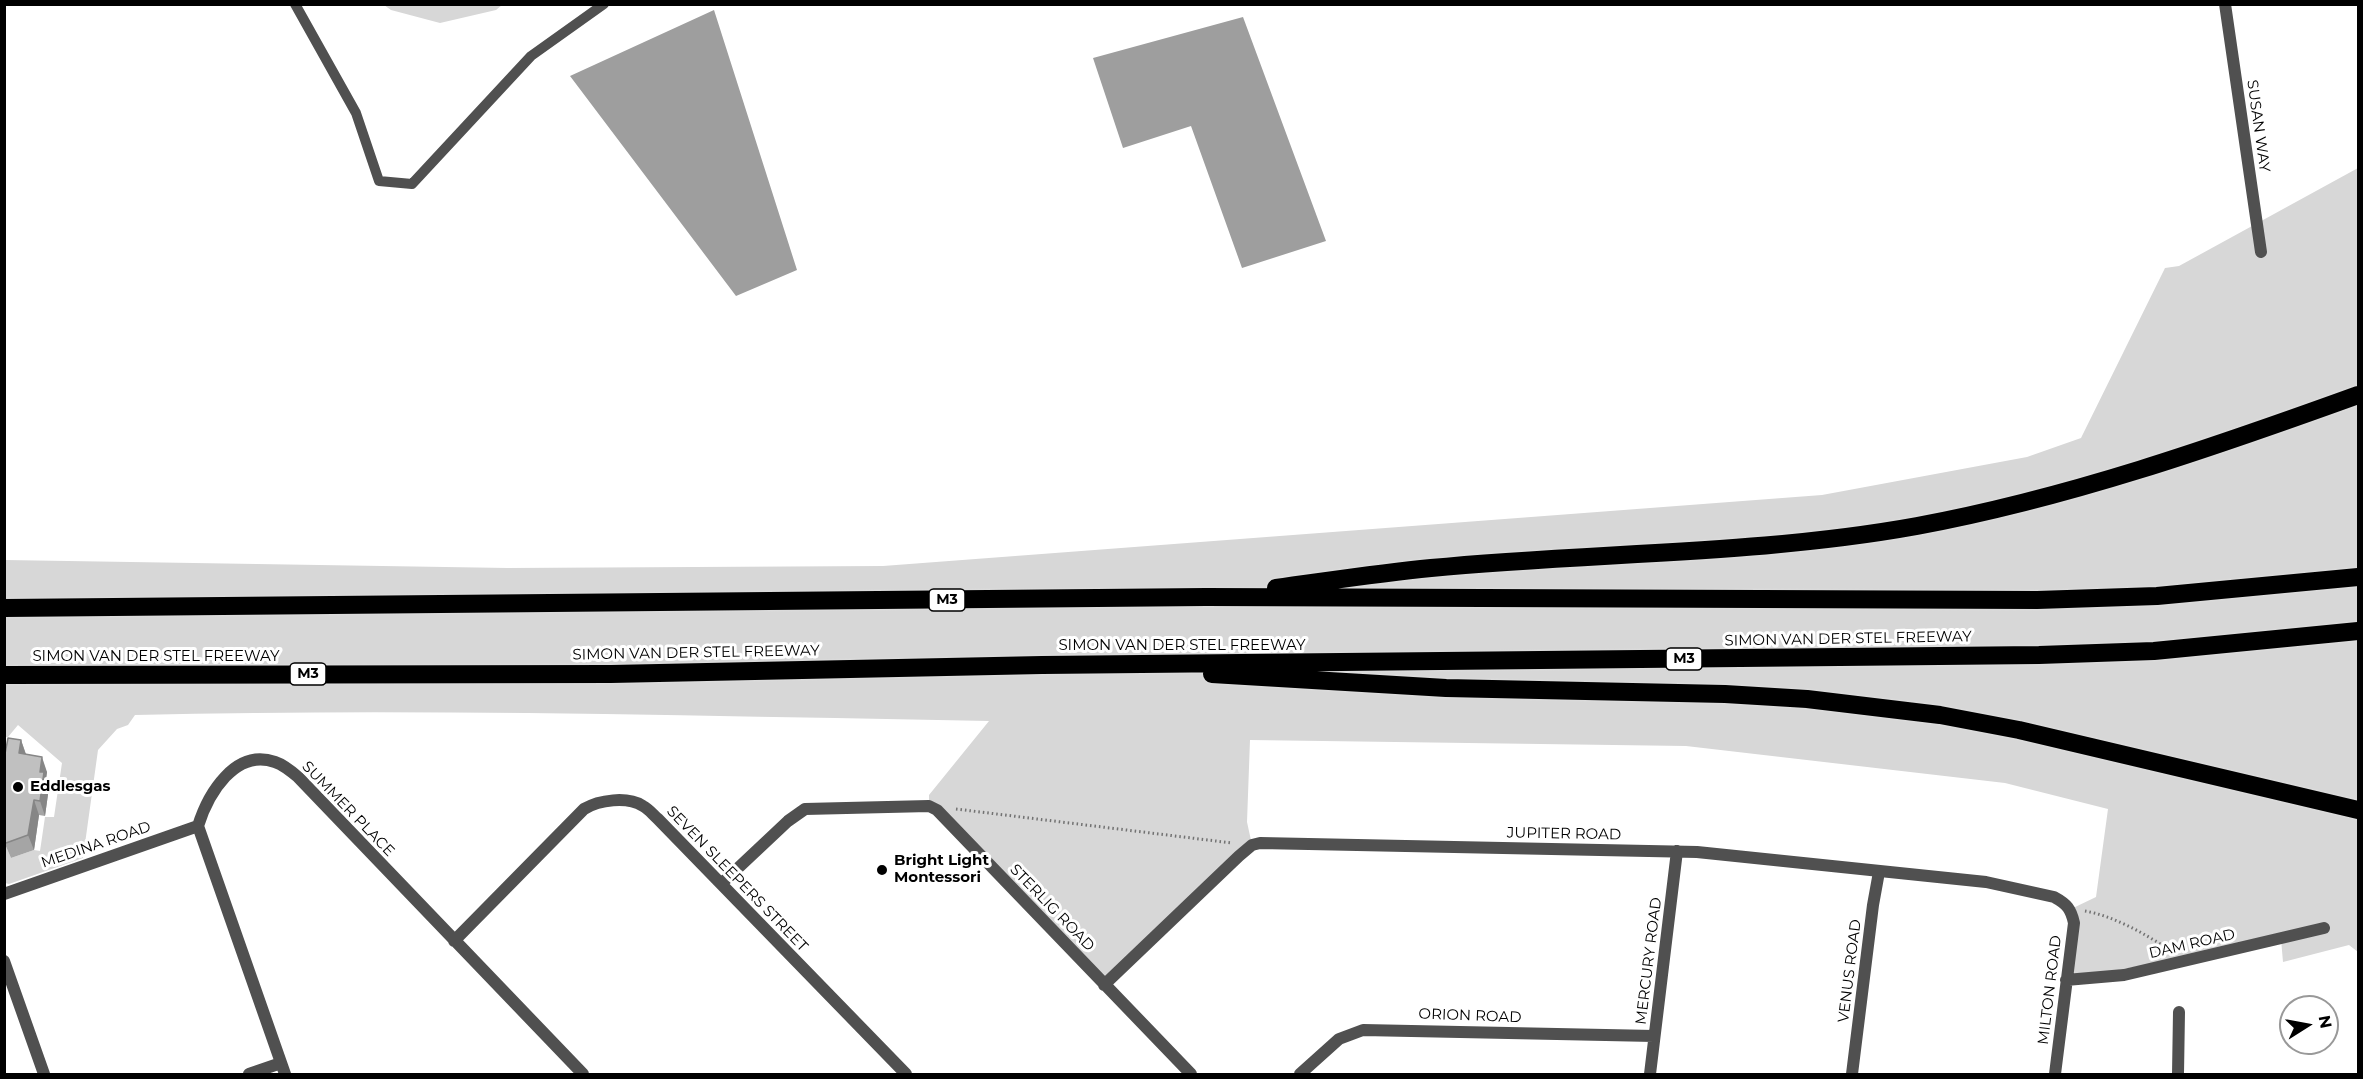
<!DOCTYPE html>
<html>
<head>
<meta charset="utf-8">
<style>
  body { margin:0 }
  #map { position:relative; width:2363px; height:1079px; overflow:hidden; background:#fff; font-family:Montserrat,sans-serif }
  canvas { display:block }
  .frame { position:absolute; inset:0; border:6px solid #000; pointer-events:none }
  .north { position:absolute; left:2279px; top:995px; width:60px; height:60px; box-sizing:border-box; background:#fff; border:2px solid #999; border-radius:50%; rotate:79deg; font-size:16px; font-weight:700; line-height:24px; text-align:center; color:#000 }
  .north::after { content:''; display:block; margin:auto; width:21px; height:27px; background:#000; clip-path:polygon(50% 0,100% 100%,50% 72%,0 100%) }
</style>
</head>
<body>
<div id="map">
<canvas width="2363" height="1079"></canvas>
<div class="frame"></div>
<div class="north">N</div>
</div>
<script>
const g = document.querySelector('canvas').getContext('2d');
g.lineJoin = 'round';
function fillPath(path, color) {
  g.fillStyle = color;
  g.fill(path, 'evenodd');
}
function stroke(path, color, width, dash) {
  g.strokeStyle = color;
  g.lineWidth = width;
  g.lineCap = dash ? 'butt' : 'round';
  g.setLineDash(dash || []);
  g.stroke(path);
}
function drawText(font, color, halo, rows, align = 'center') {
  g.font = font + ' Montserrat,sans-serif';
  g.lineWidth = 6;
  g.setLineDash([]);
  g.textBaseline = 'middle';
  g.strokeStyle = halo;
  g.fillStyle = color;
  for (const [text, x, y, turn = 0] of rows) {
    g.save();
    g.translate(x, y);
    g.rotate((+turn || 0) * Math.PI / 180);
    g.textAlign = isNaN(turn) ? turn : align;
    if (halo) g.strokeText(text, 0, 0);
    g.fillText(text, 0, 0);
    g.restore();
  }
}
const green = new Path2D(`
  M384,5h118l-6,5 -56,13 -49,-13z
  M2358,168v784l-9,-7 -66,17 -2,-23 -215,41 5,-71 25,-12 12,-88 -103,-26 -319,-37 -436,-6 -3,82 5,23 -148,140 -175,-179v-11l60,-74c-285,-5 -570,-13 -854,-6l-7,10 -11,4 -19,21 -15,108 -74,26 -4,-1 -1,-41 7,16 23,-8 6,1 5,-34h9l8,-54 -44,-38 -10,12h-3v-177l503,8 375,-2 939,-71 205,-38 54,-19 84,-170 14,-2z`);
const water = new Path2D(`
  M714,10l83,260 -61,26 -166,-220z
  M1243,17l83,224 -84,27 -51,-142 -68,22 -30,-90z`);
const path = new Path2D(`
  M956,809l276,34
  M2085,911c28,5 59,22 83,38`);
const service = new Path2D(`
  M295,4l61,109 23,68 33,3 119,-128 73,-52`);
const minor = new Path2D(`
  M2225,4l36,248
  M721,884l67,-63 17,-12 124,-3 8,4 254,264
  M4,894l194,-68
  M454,941l130,-132c15,-9 43,-13 59,-3 6,3 10,9 15,13l248,255
  M4,961l40,113
  M2066,980l58,-5 200,-47
  M1104,985l135,-129 13,-11 8,-2 437,9 289,30 68,15c13,7 17,12 20,26l-19,151
  M249,1074l32,-11
  M285,1074l-87,-248c10,-32 37,-78 77,-64 9,3 16,9 23,15l285,297
  M1300,1074l39,-35 24,-9 291,6
  M1650,1074l27,-223
  M1852,1074l21,-169 6,-33
  M2178,1074l1,-62`);
const motorway = new Path2D(`
  M1276,588c52,-7 103,-15 155,-20 162,-16 326,-13 486,-42 151,-28 297,-79 441,-131
  M4,608l1202,-11 831,3 120,-4 201,-19
  M1212,674l234,14 279,6 82,5 133,16 79,15 339,80
  M4,675l607,-1 431,-9 997,-10 115,-4 204,-20`);
const wall = new Path2D(`
  M21,740l5,14 21,18 -1,7 3,8 -4,29 -6,-1 -5,35 -23,8 -7,-16z`);
const shadedWall = new Path2D(`
  M21,740l5,15 -7,-2z
  M42,757l5,15 -1,7 3,8 -4,29 -5,-15v-29z
  M34,800l5,15 -5,35 -6,-15z`);
const building = new Path2D(`
  M8,738l13,2 -2,13 23,4 -2,15h4l-4,29 -6,-1 -6,35 -22,8 -2,-2v-82z`);
const markers = [
  [18,787,6,"#000"],
  [882,870,6,"#000"]
];
const shields = [
  [947,600,36],
  [1684,659,36],
  [308,674,36]
];
const shieldNames = [
  ["M3",947,600],
  ["M3",1684,659],
  ["M3",308,674]
];
const streetNames = [
  ["SUSAN WAY",2258,126,82],
  ["SIMON VAN DER STEL FREEWAY",1848,639,-1],
  ["SIMON VAN DER STEL FREEWAY",1182,646],
  ["SIMON VAN DER STEL FREEWAY",696,653,-1],
  ["SIMON VAN DER STEL FREEWAY",156,657],
  ["SUMMER PLACE",348,809,46],
  ["JUPITER ROAD",1564,834,1],
  ["MEDINA ROAD",96,845,-19],
  ["SEVEN SLEEPERS STREET",737,879,46],
  ["STERLIG ROAD",1052,908,46],
  ["DAM ROAD",2192,944,-13],
  ["MERCURY ROAD",1649,961,-83],
  ["VENUS ROAD",1850,971,-83],
  ["MILTON ROAD",2050,990,-83],
  ["ORION ROAD",1470,1016,2]
];
const poiNames = [
  ["Eddlesgas",30,787],
  ["Bright Light",894,861],
  ["Montessori",894,878]
];
fillPath(green, '#d7d7d7');
fillPath(water, '#9e9e9e');
stroke(motorway, '#dbdbdb', 21);
stroke(path, '#727272', 3, [1.5, 3]);
stroke(service, '#505050', 10);
stroke(minor, '#505050', 12);
stroke(motorway, '#000', 18);
fillPath(wall, '#a5a5a5');
fillPath(shadedWall, '#868686');
fillPath(building, '#c0c0c0');
stroke(building, '#868686', 1.5);
for (const [x, y, r, color] of markers) {
  const dot = new Path2D();
  dot.arc(x, y, r, 0, 2 * Math.PI);
  g.fillStyle = color;
  g.fill(dot);
  stroke(dot, '#fff', 2);
}
for (const [x, y, w] of shields) {
  const box = new Path2D();
  box.roundRect(x - w / 2, y - 11, w, 22, 4.5);
  g.fillStyle = '#fff';
  g.fill(box);
  stroke(box, '#000', 1.5);
}
drawText('bold 14px', '#000', null, shieldNames);
drawText('15px', '#000', '#fff', streetNames);
drawText('bold 15px', '#000', '#fff', poiNames, 'left');
</script>
</body>
</html>
